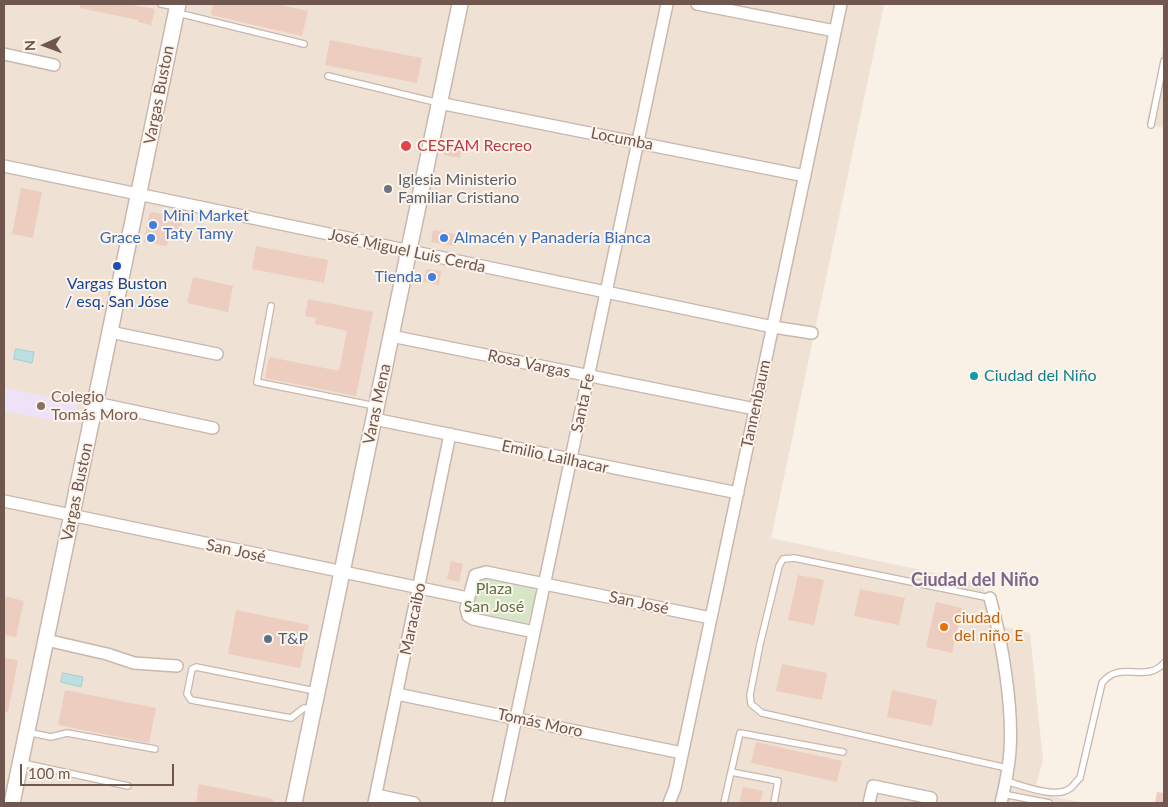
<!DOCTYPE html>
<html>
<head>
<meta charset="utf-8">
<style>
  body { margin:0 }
  #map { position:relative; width:1168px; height:807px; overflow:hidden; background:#f9f0e6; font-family:Lato,sans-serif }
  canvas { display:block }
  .frame { position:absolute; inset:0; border:5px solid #6f564e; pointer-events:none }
  .north { position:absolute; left:20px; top:20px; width:50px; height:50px; -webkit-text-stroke:4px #fdf4eb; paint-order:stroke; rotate:268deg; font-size:14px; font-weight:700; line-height:20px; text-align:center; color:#6f564e }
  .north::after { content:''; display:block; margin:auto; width:18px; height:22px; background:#6f564e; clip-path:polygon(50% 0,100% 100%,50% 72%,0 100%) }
  .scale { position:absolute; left:20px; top:764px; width:154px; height:22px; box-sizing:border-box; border:2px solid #6f564e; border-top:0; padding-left:6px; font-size:15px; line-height:18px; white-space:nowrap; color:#6f564e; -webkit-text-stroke:4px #fdf4eb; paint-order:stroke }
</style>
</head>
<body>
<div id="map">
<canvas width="1168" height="807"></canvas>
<div class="frame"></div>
<div class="north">N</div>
<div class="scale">100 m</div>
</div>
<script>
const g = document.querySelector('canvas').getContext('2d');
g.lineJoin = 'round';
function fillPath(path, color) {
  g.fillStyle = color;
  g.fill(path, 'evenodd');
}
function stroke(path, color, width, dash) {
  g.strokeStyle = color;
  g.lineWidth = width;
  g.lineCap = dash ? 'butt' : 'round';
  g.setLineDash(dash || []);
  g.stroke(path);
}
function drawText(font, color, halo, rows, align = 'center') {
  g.font = font + ' Lato,sans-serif';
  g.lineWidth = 4;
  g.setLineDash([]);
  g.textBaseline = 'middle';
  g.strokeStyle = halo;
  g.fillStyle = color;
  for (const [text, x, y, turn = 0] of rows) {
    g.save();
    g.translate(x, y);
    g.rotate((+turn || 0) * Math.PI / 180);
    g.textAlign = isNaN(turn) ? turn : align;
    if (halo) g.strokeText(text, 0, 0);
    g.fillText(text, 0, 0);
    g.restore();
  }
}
const residential = new Path2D(`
  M4,4h880l-113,534 210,45 20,43 29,7 13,127 -9,33 50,10h-1080z
  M1164,43v85l-18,-4z`);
const education = new Path2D(`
  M4,388l74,14 -4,22 -70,-13z`);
const green = new Path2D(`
  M483,577l50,11 3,5 -8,29 -4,2 -50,-11c-5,-8 1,-30 9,-36z`);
const water = new Path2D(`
  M16,349l18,3 -2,11 -18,-4z
  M63,673l20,4 -2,10 -20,-5z`);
const building = new Path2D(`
  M80,4h46l29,5 -4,16 -13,-3v-2l-58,-12z
  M213,4h63l32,7 -6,25 -91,-21z
  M330,40l92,18 -5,25 -92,-18z
  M446,141l16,4 -2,13 -16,-3z
  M21,188l21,4 -9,46 -21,-4z
  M153,212l30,8 -4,19 -10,-2 -2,9 -23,-4 5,-28z
  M433,230l23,4 -2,12 -23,-4z
  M256,246l72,14 -4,23 -72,-14z
  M426,269l15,2 -2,14 -16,-3z
  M193,277l40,9 -5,26 -41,-9z
  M308,299l65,13 -17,84 -91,-18 4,-21 70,14 8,-40 -32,-7 1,-6 -11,-2z
  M451,561l12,3 -4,18 -12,-3z
  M798,575l26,5 -10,45 -26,-5z
  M860,589l45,9 -6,27 -45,-9z
  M4,596l20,5 -8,36 -12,-2z
  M936,602l26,6 -10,45 -26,-6z
  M236,610l73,15 -9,43 -72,-14z
  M4,658l14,2 -10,52 -4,-1z
  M782,664l45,9 -5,27 -46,-9z
  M65,690l91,18 -7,35 -91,-18z
  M892,690l45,10 -5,26 -45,-9z
  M756,742l86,19 -5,21 -86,-19z
  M199,784l74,15v4h-77z
  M743,787l20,4 -3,12h-21z
  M1157,792l7,1v10h-9z`);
const service = new Path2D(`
  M161,4l15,3
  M178,13l126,31
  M328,76l111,27
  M1151,125l13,-64
  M271,306l-14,76 118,24
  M990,598l-196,-40 -11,1 -4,7 -19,78 -10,51 1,9 11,9 245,55
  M313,709l-9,-1 -13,10 -100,-18 -4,-6 5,-25 4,-2 119,24
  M27,732l24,5 16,-4 88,16
  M22,763l106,23
  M731,772l9,-39 103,19
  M1006,781c15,4 49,18 63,8 4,-2 7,-8 11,-11l22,-95c18,-24 44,1 62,-20
  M1003,794l46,9
  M724,803l7,-31 47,9 -4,22`);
const minor = new Path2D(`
  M697,4l138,27
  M4,54l50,11
  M439,103l366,73
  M4,166l769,161 39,6
  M110,332l107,22
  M391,336l364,73
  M96,403l117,25
  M374,419l364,74
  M4,501l464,97
  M990,598c12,43 23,107 20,152 -1,18 -5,36 -9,53
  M534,632l-61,-13 -5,-3 -2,-8 9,-33 11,-3 225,46
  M46,640l61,14 27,9 43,3
  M397,694l285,59
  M376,795l38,8
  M374,803l76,-369
  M498,803l169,-799
  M669,803l6,-15 166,-784
  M869,803l4,-17 58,12 -1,5`);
const tertiary = new Path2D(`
  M12,803l166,-799
  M294,803l166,-799`);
const markers = [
  [406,146,6,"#e0444e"],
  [388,189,5,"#6b7280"],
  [153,225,5,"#3f7fe0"],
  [151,238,5,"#3f7fe0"],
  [444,238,5,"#3f7fe0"],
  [117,266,5,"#1a4fb4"],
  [432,277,5,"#3f7fe0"],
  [974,376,5,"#0f9aa8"],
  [41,406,5,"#8d6e63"],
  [944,627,5,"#e8710a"],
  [268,639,5,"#5c6f8a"]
];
const streetNames = [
  ["Vargas Buston",159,95,-79],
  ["Locumba",622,139,11],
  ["José Miguel Luis Cerda",407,251,12],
  ["Rosa Vargas",529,364,12],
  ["Santa Fe",583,403,-78],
  ["Varas Mena",377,404,-78],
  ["Tannenbaum",756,404,-78],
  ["Emilio Lailhacar",555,457,12],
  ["Vargas Buston",77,492,-78],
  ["San José",236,551,12],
  ["San José",639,603,12],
  ["Maracaibo",413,619,-78],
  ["Tomás Moro",540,723,12]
];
const healthNames = [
  ["CESFAM Recreo",417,146]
];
const worshipNames = [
  ["Iglesia Ministerio",398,180],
  ["Familiar Cristiano",398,198]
];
const shopNames = [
  ["Mini Market",163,216],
  ["Taty Tamy",163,234],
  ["Grace",141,238,"right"],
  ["Almacén y Panadería Bianca",454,238],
  ["Tienda",422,277,"right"]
];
const transitNames = [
  ["Vargas Buston",117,284],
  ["/ esq. San Jóse",117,302]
];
const cultureNames = [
  ["Ciudad del Niño",984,376]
];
const educationNames = [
  ["Colegio",51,397],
  ["Tomás Moro",51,415]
];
const parkNames = [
  ["Plaza",494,589],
  ["San José",494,607]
];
const foodNames = [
  ["ciudad",954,618],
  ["del niño E",954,636]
];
const serviceNames = [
  ["T&P",278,639]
];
const neighbourhoodNames = [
  ["Ciudad del Niño",975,580]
];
fillPath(residential, '#f0e1d5');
fillPath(education, '#ede2f6');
fillPath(green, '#d6e5c6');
fillPath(water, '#bcdfe1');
stroke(water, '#a4cfd1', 1);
fillPath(building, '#eccdc0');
stroke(service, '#c9b7ad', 8);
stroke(minor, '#c9b7ad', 14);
stroke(tertiary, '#c9b7ad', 18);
stroke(service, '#fff', 5.5);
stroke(minor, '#fff', 11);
stroke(tertiary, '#fff', 15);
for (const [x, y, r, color] of markers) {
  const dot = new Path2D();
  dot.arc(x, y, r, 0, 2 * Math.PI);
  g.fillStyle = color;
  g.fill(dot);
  stroke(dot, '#fdf4eb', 2);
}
drawText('16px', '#6f564e', '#fdf4eb', streetNames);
drawText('16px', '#be3a42', '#fdf4eb', healthNames, 'left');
drawText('16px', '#5b616d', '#fdf4eb', worshipNames, 'left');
drawText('16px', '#366cbe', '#fdf4eb', shopNames, 'left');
drawText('16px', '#164399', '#fdf4eb', transitNames);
drawText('16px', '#0d838f', '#fdf4eb', cultureNames, 'left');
drawText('16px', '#785e54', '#fdf4eb', educationNames, 'left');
drawText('16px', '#597447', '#fdf4eb', parkNames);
drawText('16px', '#c56008', '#fdf4eb', foodNames, 'left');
drawText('16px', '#4e5e75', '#fdf4eb', serviceNames, 'left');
drawText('bold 18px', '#7b668c', '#fdf4eb', neighbourhoodNames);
</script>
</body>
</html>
